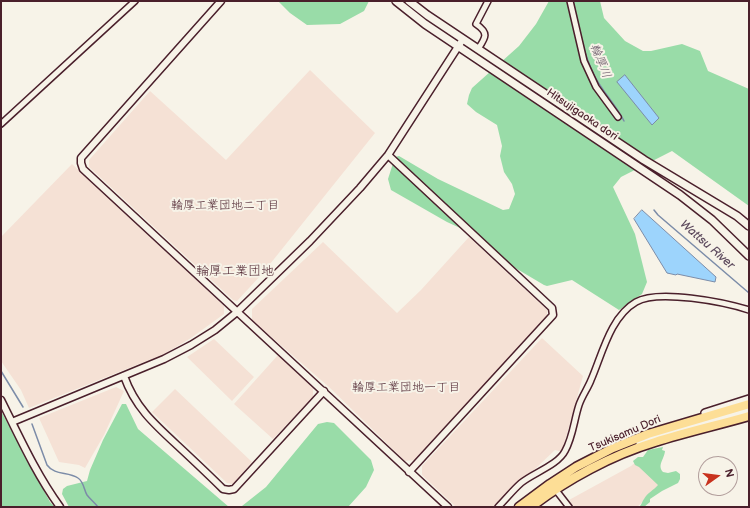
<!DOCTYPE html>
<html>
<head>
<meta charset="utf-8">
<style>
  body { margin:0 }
  #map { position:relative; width:750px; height:508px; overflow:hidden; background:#f7f3e8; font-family:"Balsamiq Sans",sans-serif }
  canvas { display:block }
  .frame { position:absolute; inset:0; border:2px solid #4a1f2b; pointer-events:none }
  .north { position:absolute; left:698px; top:456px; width:40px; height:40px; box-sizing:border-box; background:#f7f3e8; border:1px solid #b29e9c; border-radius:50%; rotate:76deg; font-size:11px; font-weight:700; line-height:16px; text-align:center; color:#4a1f2b }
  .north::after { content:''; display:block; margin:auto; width:14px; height:18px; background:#c8321e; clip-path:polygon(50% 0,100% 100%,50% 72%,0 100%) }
</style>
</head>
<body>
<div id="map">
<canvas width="750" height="508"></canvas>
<div class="frame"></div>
<div class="north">N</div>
</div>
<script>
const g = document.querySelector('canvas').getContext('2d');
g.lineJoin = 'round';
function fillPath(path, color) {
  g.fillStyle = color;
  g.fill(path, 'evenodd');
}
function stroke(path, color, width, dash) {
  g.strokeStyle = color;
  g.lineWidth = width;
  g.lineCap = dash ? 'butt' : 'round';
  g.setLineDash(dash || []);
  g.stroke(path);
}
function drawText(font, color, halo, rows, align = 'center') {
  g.font = font + ' "Balsamiq Sans","Klee One",sans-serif';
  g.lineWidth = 4;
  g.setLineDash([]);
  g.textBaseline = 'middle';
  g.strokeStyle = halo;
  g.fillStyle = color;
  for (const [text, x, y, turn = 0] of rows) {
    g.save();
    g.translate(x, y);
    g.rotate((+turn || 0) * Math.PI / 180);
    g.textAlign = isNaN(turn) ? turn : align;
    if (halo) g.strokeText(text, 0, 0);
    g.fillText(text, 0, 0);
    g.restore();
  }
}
const built = new Path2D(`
  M310,70l65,63 -113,141 -25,27 -4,-1 -144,-133v-7l61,-69 76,69z
  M72,164l152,142v8l-33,24 -27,16 -135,54 -8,-18 -20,-29v-124z
  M469,237l78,73v7l-46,49 -85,94 -11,1 -76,-74 -77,-67v-11l71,-67 74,71 24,-23z
  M542,338l41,38 -21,76 -7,-2 -60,57h-39l-34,-32v-9z
  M214,339l40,38 -22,24 -45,-44z
  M278,355l35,33v9l-40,42 -39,-35z
  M116,387l8,4 -20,44 -19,33 -6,-3 -20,-3 -20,-44z
  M175,389l77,73 -19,22 -6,-1 -75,-71z
  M638,460l25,24 -26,23h-63l-5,-7 62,-34z`);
const green = new Path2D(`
  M278,1h91l-5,10 -24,13 -33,1 -17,-12z
  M549,1h51l4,17 21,23 18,10h8l31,-7 18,7 8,20 41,18v117l-77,-55 -51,26 -8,10 22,47 12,48 -5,12 -23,16 -47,-30 -25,6 -3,-1 -49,-29 -13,-18 -35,-16 -56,-32 -3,-11 7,-22 4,-1 39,23 65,31 6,-1 6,-15 -3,-10 -8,-12 -4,-16 2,-10 -5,-21 -21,-13 -9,-8 2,-9 3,-7 47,-42 17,-22z
  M122,404h4l12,25 91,78h-160l-7,-13 1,-5 4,-3 20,-5 3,-11 13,-30z
  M1,411l49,91 5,5h-54z
  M327,422l7,1 37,37 3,10 -8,17 -18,20h-116l10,-1 24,-19 52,-63z
  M663,447l-1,3 3,1c-1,9 -8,14 -2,21l5,1 8,-2 4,3v5l-2,4 -16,8 -12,8v3l-6,5h-5c3,-3 3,-5 5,-8 3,-6 10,-9 14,-14l-19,-18 -4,-2 -2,-4 5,-4h5l5,-7z`);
const water = new Path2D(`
  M625,75l34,43 -7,7 -35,-43z
  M642,210l74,67 -1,5 -38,-8 -1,1 -9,-2 -33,-54z`);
const stream = new Path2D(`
  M573,1c5,24 10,52 21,74 8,16 22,30 30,46
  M654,210l4,5 91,78
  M1,371l22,36
  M32,424l15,41c8,11 21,6 31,13 6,4 6,12 9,17 3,4 8,8 11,12`);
const minor = new Path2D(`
  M570,1l14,60 12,26 22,30
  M478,49c8,-12 11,-16 -2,-25l12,-23
  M1,124l134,-123
  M555,489l14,18
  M498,507c8,-8 15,-17 23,-24 12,-10 37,-18 44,-32 8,-14 9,-31 14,-46 3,-9 9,-17 12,-25 11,-25 19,-63 45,-78 22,-13 88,0 113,8`);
const tertiary = new Path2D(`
  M221,1l-140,157v5l2,6 365,338
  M388,155l164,153 1,7 -144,157
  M124,376c11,31 30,48 54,70 15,14 30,28 45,43l6,1 5,-1 90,-98
  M1,400c18,36 35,74 59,107
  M12,422l152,-63 27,-14 24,-15 22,-18 73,-71 50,-53 28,-33 75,-116`);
const secondary = new Path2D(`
  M396,1l29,23 255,171 32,25 37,36
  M409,1l18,14 217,145 93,56 12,10
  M705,413l44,-14
  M640,443l55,-18 54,-15`);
const trunk = new Path2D(`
  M519,507l31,-23 26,-17 37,-19 35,-14 101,-30
  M531,507c36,-28 81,-52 124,-65 31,-10 63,-17 94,-26`);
const streetNames = [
  ["Hitsujigaoka dori",582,115,34],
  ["Tsukisamu Dori",625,434,-23]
];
const waterNames = [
  ["輪厚川",600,61,68],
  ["Wattsu River",707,245,41]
];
const neighbourhoodNames = [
  ["輪厚工業団地二丁目",225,206],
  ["輪厚工業団地一丁目",406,388]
];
const quarterNames = [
  ["輪厚工業団地",235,272]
];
fillPath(built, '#f5e1d5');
fillPath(green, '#99dca8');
fillPath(water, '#9dd4fc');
stroke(water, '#7c8ca8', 1);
stroke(stream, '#7c8ca8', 1.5);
stroke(minor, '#4a1f2b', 8);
stroke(tertiary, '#4a1f2b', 9);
stroke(secondary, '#4a1f2b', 10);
stroke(trunk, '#4a1f2b', 11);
stroke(minor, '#f7f3e8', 5);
stroke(tertiary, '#f7f3e8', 6);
stroke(secondary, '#f7f3e8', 7);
stroke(trunk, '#fdde96', 8);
drawText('11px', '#4a1f2b', '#f7f3e8', streetNames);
drawText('italic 12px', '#5f4c5f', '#f7f3e8', waterNames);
drawText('12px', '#4a1f2b', '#f7f3e8', neighbourhoodNames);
drawText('13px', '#4a1f2b', '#f7f3e8', quarterNames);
</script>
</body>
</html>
